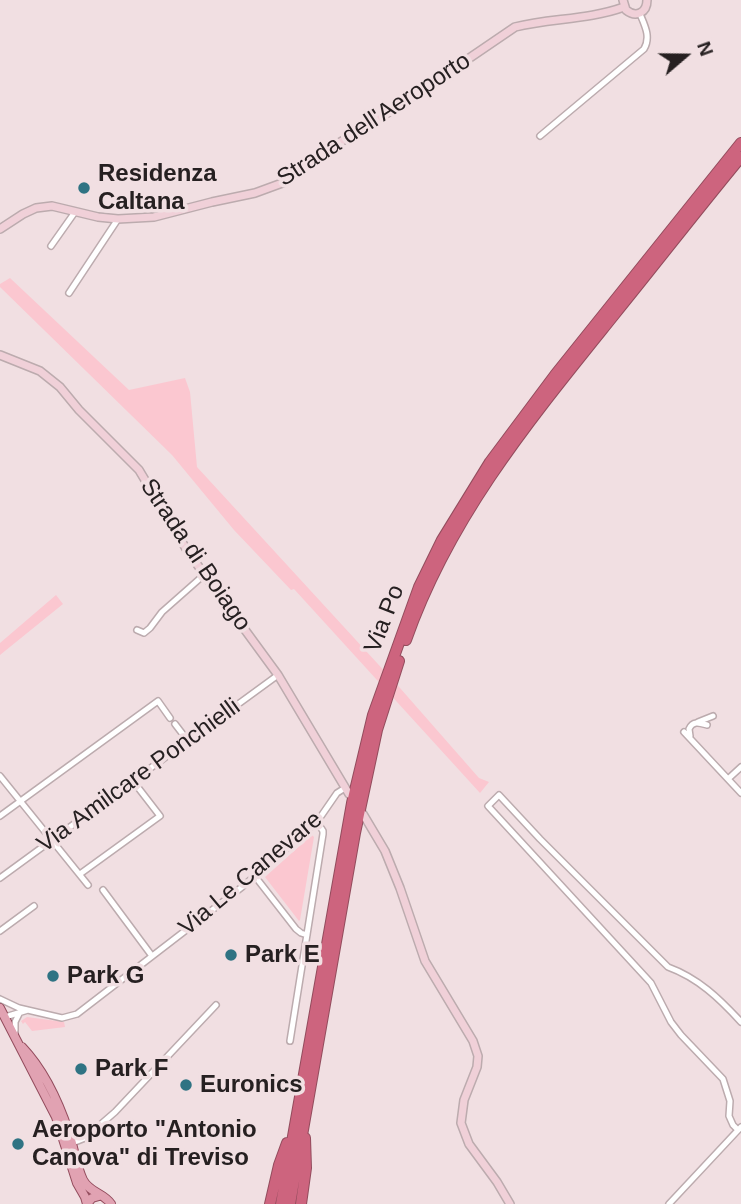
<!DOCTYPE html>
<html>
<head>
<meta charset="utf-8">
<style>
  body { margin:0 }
  #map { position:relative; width:741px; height:1204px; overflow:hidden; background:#f1dfe2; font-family:Arial,sans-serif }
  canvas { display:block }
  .north { position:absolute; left:650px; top:21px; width:70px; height:70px; -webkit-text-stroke:5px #f1dfe2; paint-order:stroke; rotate:70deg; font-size:19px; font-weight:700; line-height:28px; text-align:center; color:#262021 }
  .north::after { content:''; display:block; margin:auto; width:24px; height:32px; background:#262021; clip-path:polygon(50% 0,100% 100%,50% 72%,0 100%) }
</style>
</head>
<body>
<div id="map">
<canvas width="741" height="1204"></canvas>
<div class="north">N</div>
</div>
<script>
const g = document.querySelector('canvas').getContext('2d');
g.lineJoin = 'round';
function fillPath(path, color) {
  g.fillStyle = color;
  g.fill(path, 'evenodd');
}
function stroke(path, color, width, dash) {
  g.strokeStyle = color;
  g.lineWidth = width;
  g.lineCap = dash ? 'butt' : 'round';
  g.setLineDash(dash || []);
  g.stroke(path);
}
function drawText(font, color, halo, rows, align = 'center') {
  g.font = font + ' Arial,sans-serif';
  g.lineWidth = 7;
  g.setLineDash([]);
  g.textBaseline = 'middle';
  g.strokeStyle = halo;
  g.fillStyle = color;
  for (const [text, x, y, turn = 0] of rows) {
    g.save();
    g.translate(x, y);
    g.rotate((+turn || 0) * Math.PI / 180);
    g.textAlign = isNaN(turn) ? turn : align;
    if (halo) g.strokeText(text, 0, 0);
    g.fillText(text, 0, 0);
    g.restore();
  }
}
const green = new Path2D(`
  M10,278l119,112 56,-12 5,14 7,75 203,221 79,90 10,4 -9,11 -186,-204 -3,1 -57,-60 -62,-75 -172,-168v-3z
  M56,595l7,9 -63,51v-12z
  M312,835l2,2 -14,83 -1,1 -34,-44z
  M27,1017l37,5 1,5 -33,4 -7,-9 -2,2 -2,-3z`);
const street = new Path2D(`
  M540,136l104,-87c7,-12 1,-23 -4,-35
  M51,246l24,-34
  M69,293l49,-74
  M137,630l7,3 6,-5 12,-16 43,-38
  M698,722l15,-6
  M175,724l13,17
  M684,732l57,61
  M690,736l-1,-7c4,-9 11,-6 18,-4
  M0,776l88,109
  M728,779l13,-12
  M0,816l158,-115 12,17
  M80,874l80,-58 -27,-35
  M254,875l42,54 5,4 6,2
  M0,878l278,-203
  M103,890l49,66
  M0,931l34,-25
  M0,999l19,9 43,10 15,-4 165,-127 75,-65 20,-29 8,-5
  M5,1017l23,-7
  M15,1035v-13l4,-8
  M290,1041l33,-207v-3l-6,-9
  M738,1130l-5,-5 -4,-9 1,-15 -7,-22 -42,-44 -10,-13 -20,-39 -163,-177 11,-11 41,44 128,128c30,11 51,31 73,55
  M70,1144l15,-6 30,-26 101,-107
  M669,1204l72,-77`);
const secondary = new Path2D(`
  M623,0l3,10c10,8 21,3 21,-10
  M0,229l23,-15 13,-6 16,-2 46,11 20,2 36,-2 58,-15 43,-9 30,-11 49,-36 71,-44 110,-75c36,-9 73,-7 109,-20
  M0,355l40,16 20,16 19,23 60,60 49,82 90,123 71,119
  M363,814l22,37 15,37 25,73 48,80 5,15 -1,11 -13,33 -3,23 8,21 28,38 13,22`);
const primary = new Path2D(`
  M0,1008l56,109 21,66 8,14 2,7 5,-6 7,-2
  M22,1047c22,23 37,56 47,86 5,15 7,32 14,47 7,13 21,13 28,24`);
const highway = new Path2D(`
  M406,640c44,-125 126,-223 208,-325 43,-53 84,-106 127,-158
  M270,1204l9,-39 8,-22
  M281,1204l71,-401 21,-88 46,-128 23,-47 48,-78 65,-87 186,-232
  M290,1204l65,-371 22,-103 22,-69
  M301,1204l5,-36 -1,-30`);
const markers = [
  [84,188,7,"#2f7383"],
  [231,955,7,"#2f7383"],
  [53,976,7,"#2f7383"],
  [81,1069,7,"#2f7383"],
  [186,1085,7,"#2f7383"],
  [18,1144,7,"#2f7383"]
];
const streetNames = [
  ["Strada dell'Aeroporto",374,120,-33],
  ["Strada di Boiago",195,555,56],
  ["Via Po",385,619,-69],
  ["Via Amilcare Ponchielli",139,776,-36],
  ["Via Le Canevare",251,874,-40]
];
const poiNames = [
  ["Residenza",98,174],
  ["Caltana",98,202],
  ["Park E",245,955],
  ["Park G",67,976],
  ["Park F",95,1069],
  ["Euronics",200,1085],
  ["Aeroporto \"Antonio",32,1130],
  ["Canova\" di Treviso",32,1158]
];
fillPath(green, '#fbc7d0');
stroke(street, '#bcabae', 8);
stroke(secondary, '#bcabae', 10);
stroke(primary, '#934c5d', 10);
stroke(highway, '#934c5d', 12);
stroke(street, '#fff', 5);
stroke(secondary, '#f0d0d8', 7);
stroke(primary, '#e1a2b2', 8);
stroke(highway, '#cd647e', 10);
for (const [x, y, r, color] of markers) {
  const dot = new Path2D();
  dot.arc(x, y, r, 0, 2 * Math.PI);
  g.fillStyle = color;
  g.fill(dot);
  stroke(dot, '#f1dfe2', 2.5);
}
drawText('24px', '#262021', '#f1dfe2', streetNames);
drawText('bold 24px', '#262021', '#f1dfe2', poiNames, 'left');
</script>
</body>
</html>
